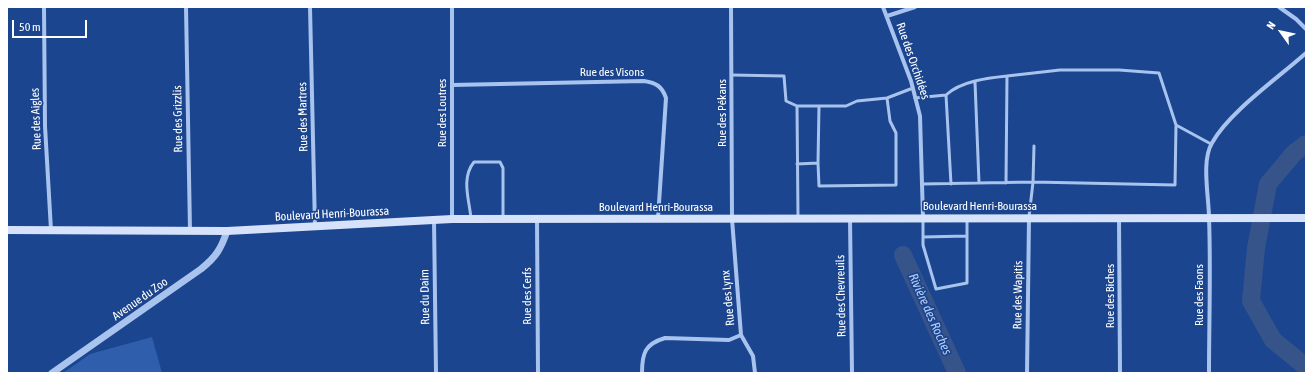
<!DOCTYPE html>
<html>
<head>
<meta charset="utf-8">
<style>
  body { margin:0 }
  #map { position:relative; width:1313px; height:380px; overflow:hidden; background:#1b458e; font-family:"Asap Condensed",sans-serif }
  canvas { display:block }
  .frame { position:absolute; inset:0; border:8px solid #fff; pointer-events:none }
  .north { position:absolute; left:1261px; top:12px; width:40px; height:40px; -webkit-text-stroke:3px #1b458e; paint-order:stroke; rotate:303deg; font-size:11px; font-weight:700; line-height:16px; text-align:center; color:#fff }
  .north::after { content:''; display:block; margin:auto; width:14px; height:18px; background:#fff; clip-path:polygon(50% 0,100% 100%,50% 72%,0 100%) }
  .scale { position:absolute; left:12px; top:20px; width:75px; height:18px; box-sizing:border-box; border:2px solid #fff; border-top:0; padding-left:5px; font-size:12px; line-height:14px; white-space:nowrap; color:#fff; -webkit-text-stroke:3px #1b458e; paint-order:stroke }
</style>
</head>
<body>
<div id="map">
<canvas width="1313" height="380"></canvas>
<div class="frame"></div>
<div class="north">N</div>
<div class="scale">50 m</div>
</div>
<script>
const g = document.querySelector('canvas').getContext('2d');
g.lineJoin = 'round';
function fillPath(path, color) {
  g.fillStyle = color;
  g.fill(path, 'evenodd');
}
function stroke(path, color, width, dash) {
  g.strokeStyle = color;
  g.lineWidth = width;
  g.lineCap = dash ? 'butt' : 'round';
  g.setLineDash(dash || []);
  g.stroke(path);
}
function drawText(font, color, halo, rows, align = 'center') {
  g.font = font + ' "Asap Condensed",sans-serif';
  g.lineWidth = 3.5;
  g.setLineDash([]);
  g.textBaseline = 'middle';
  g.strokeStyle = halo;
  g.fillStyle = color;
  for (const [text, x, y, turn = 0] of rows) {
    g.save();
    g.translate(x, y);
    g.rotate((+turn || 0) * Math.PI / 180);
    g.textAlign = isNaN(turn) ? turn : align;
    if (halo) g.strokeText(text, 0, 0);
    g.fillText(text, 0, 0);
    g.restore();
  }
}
const green = new Path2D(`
  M152,337l10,36h-99l27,-19z`);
const river = new Path2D(`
  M1306,144l-12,9 -26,31 -12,64 -5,53 22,39 33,27
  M903,255l54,118`);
const service = new Path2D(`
  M732,75l52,1 2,25 11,5
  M1007,76l53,-6h59l40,3 17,52 -1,60 -142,-3 1,-36
  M975,82l4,101
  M946,95c15,-14 42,-17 61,-19l-1,107
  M915,98l31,-3 5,89
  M1176,125l35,19
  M818,163l1,23 77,-1v-52l-6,-12 -3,-23
  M797,164l21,-1 1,-57
  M922,184l111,-2 -4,35
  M798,217l-1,-111h49l11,-5 30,-3 26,-10
  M471,218c-2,-19 -10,-40 3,-56h26l3,6v49
  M923,220v25l13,44 31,-6v-47l-44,1
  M967,220v16`);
const minor = new Path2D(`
  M44,7l1,119 6,104
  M186,7l4,224
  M310,7l5,220
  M731,7l1,212 9,116 12,21 2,17
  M883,7l28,74 9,35 3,102
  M1279,7l17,12 10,10
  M887,16l28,-9
  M452,85l192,-4c12,2 18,5 22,17l-8,120
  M1119,218l1,155
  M452,219v-212
  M537,219l1,154
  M850,219l2,154
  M434,220l2,153
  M642,373c0,-20 3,-29 23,-35l64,2 12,-5
  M1027,373l2,-155
  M1209,373c0,-52 2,-103 0,-155 0,-21 -8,-57 3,-75 17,-31 66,-65 94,-90`);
const tertiary = new Path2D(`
  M52,373l149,-104c15,-12 20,-20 26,-38`);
const secondary = new Path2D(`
  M7,230l220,1 225,-12 854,-1`);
const streetNames = [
  ["Rue des Orchidées",913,61,71],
  ["Rue des Visons",612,72],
  ["Rue des Loutres",442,113,-90],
  ["Rue des Pékans",722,113,-90],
  ["Rue des Martres",303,117,-91],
  ["Rue des Aigles",36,119,-92],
  ["Rue des Grizzlis",178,119,-91],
  ["Boulevard Henri-Bourassa",980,206],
  ["Boulevard Henri-Bourassa",656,207],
  ["Boulevard Henri-Bourassa",332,214,-3],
  ["Rue des Wapitis",1018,295,-89],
  ["Rue des Faons",1199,295,-90],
  ["Rue des Cerfs",527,296,-90],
  ["Rue des Chevreuils",841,296,-91],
  ["Rue des Biches",1110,296,-90],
  ["Rue du Daim",425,297,-91],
  ["Rue des Lynx",728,298,-95],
  ["Avenue du Zoo",140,299,-35]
];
const waterNames = [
  ["Rivière des Roches",930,314,66]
];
fillPath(green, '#2e5eac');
stroke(river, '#36548a', 18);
stroke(service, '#a8c3ee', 3);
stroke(minor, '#a8c3ee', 4);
stroke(tertiary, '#a8c3ee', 7);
stroke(secondary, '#d5e2fa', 8);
drawText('12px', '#fff', '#1b458e', streetNames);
drawText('italic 13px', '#b4cdf5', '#1b458e', waterNames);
</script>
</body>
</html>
